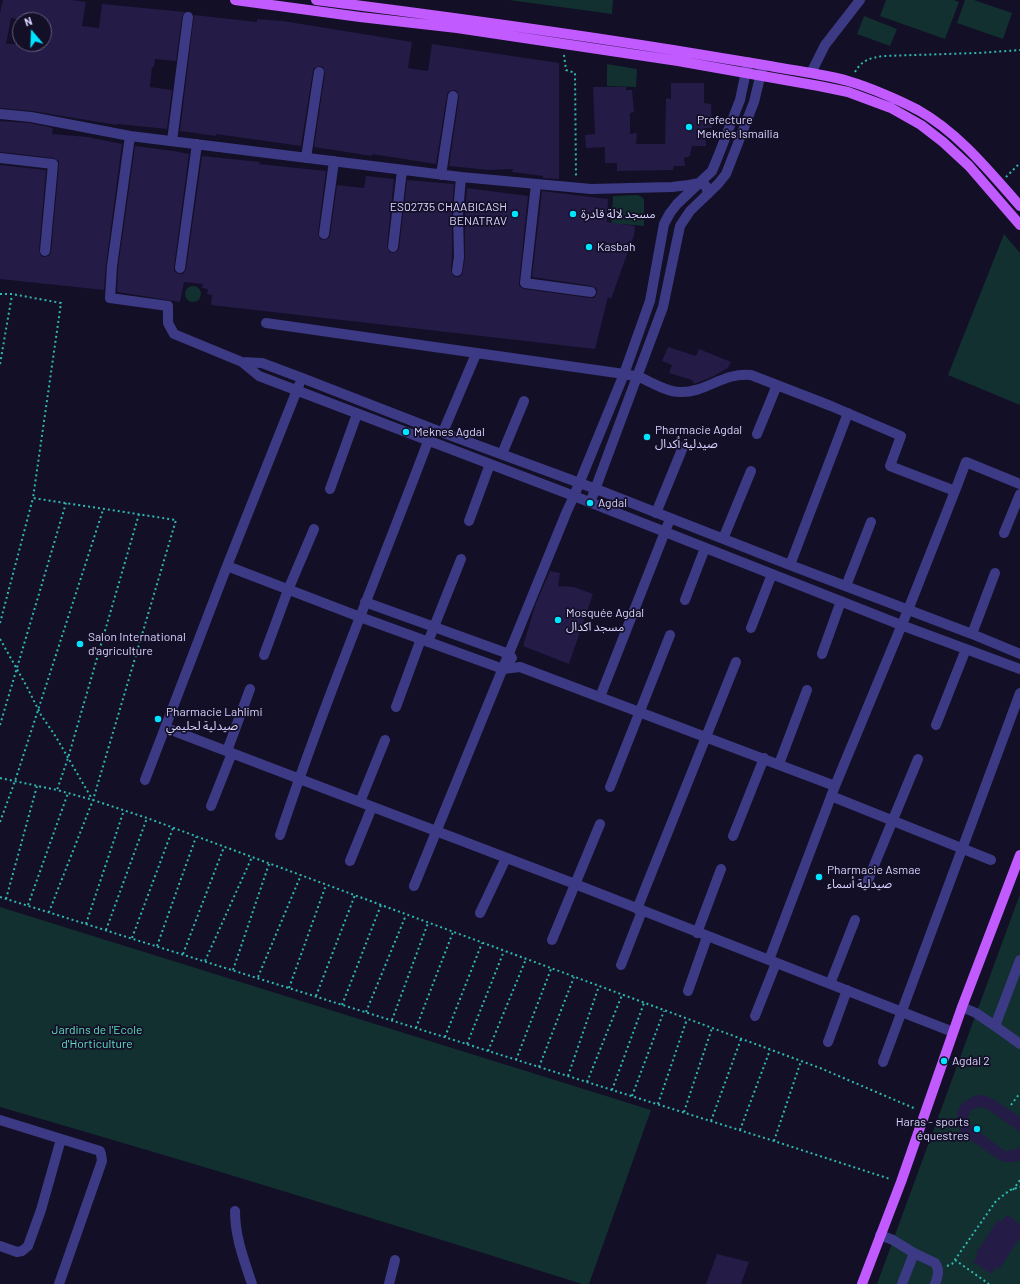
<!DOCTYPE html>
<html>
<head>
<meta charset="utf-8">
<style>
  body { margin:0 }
  #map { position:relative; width:1020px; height:1284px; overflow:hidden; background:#130f26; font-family:Barlow,sans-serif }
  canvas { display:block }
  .north { position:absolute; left:12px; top:12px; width:40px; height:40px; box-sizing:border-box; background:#130f26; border:1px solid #625e7d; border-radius:50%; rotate:341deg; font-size:11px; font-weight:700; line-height:16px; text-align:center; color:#d9d4ff }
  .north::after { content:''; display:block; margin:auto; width:14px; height:18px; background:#00e5ff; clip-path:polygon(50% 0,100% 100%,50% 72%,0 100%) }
</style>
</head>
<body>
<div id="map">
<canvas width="1020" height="1284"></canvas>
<div class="north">N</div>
</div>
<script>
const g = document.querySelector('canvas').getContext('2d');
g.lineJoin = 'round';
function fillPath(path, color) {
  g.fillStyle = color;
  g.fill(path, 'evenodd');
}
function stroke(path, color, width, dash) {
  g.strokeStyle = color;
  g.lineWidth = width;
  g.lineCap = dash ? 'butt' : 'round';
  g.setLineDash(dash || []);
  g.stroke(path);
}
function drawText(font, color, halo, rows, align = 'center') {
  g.font = font + ' Barlow,"Noto Sans Arabic",sans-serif';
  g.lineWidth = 3.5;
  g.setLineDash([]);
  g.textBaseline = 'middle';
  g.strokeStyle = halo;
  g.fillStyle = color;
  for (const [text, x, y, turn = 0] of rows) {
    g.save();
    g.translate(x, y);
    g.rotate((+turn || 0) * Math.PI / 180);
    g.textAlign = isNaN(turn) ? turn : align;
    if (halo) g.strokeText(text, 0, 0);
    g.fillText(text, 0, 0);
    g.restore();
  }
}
const green = new Path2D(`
  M509,0h104l-1,14z
  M886,0h68l5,2 -14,37 -65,-23z
  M965,0h9l38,13 -9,26 -46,-16z
  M864,16l33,13 -7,17 -33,-12z
  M607,64l30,5 -1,18 -29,-1z
  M638,195l5,3 1,2v26l-22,-2 -11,9 2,-37z
  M1004,234l16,19v152l-72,-30z
  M185 294a8 8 0 1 1 16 0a8 8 0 1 1-16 0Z
  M1020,894v390h-143z
  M0,907l651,203 -62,174h-7c-193,-61 -387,-121 -582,-177z`);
const building = new Path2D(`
  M3,0h69l14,2 -4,24 17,2 3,-24 83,8 -3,4 -6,45 -21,-2 -1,8h-2l-2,20 22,3 -5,39 -50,-5v1l-85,-14 -32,-3v-95zM11,18l12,2h21v24h-38z
  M194,15l63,7v-3l26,2 129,21 -4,26 20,3 4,-27 127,19v116l-16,-1v-2l-31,-4 1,-3 -25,1 -39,-4 10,-69 -2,-6 -3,-1 -6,2 -1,3 -11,69 -64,-10v2l-58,-9 11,-74 -2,-6 -3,-1 -6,2 -1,3 -12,75 -85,-12v2l-36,-5z
  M671,83h33v20l7,1 1,24h-7l1,18h-14l-2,10 -6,2 1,8h-11l-1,4 -56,1v-8h-12v-16l-19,1 -1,-13 10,-1 -2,-47h33v3h6l2,22 -4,1v21l7,-1 -1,11h29l1,-46 5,1z
  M0,121l30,2 23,5 -1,6 36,3 34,7 -16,121 -2,25 -104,-11v-114l46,5 -7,80 2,6 4,1 5,-2 1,-3 8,-87v-4l-5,-3 -54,-6z
  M135,146l39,5 15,3 -15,113v4l5,3h4l3,-5 16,-113 58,6 -1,2 67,7 -8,62 2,6 4,1 5,-2 1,-3 7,-50 27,3 2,-12 28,3 -7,67 2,6 4,1 5,-2 1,-3 8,-68 47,4 -2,29v44l-1,13 2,6 3,1h3l3,-2 3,-17v-45l2,-25 61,8 -9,86v4l5,3 66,9h4l3,-5v-4l-5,-3 -60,-9 10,-86 66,8 -1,23 28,4 -1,9 -23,64 -3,-2 -13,52 -384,-44 1,-10 -5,-1 1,-5 -6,-1 1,-4 -19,-2 -4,20 -63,-10 1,-25z
  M668,347l28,9 3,-7 32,13 -3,6 -16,9 -18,7 -2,-4 -23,-7 3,-8 -10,-4z
  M550,571l10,2 -2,13 16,1 19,7 -24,70 -46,-18 13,-43z
  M979,1095l7,1 7,3 27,18v15l-33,-23 -7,-2 -7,2 -3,3 -2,7 3,7 34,25 8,-1 7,-3v14l-8,1h-7l-7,-3 -36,-25 -4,-7 -1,-7v-7l3,-7 5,-5 7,-4z
  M1007,1215l13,9v14l-21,31 -3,-2 -5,7 -18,-12 5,-7 -2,-2 22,-33 3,2z
  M717,1254l32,8 -8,22h-35z`);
const path = new Path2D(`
  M564,55l2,15 9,3 1,104
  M855,72c7,-12 15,-14 28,-16l95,-3 42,-3
  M1006,177l14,-14
  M0,294h12l49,9 -28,195
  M0,364l12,-69
  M139,514l-71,244 -11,32 36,10 54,18 673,250 96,41
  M0,623l33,-125 143,22 -83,280 -44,112
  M0,639l27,48 14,28 15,22 36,62
  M0,725l66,-222
  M0,778l57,12
  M0,822l15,-41 88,-271
  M0,897l774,244 116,38
  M6,899l31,-113
  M28,905l40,-112
  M86,924l38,-114
  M106,930l41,-112
  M132,938l41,-110
  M157,946l39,-109
  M183,954l41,-107
  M205,961l47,-104
  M233,970l36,-106
  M258,977l43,-102
  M289,988l37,-103
  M316,996l39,-101
  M342,1005l39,-100
  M366,1012l40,-97
  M392,1020l36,-97
  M416,1028l37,-96
  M445,1037l37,-94
  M467,1044l37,-93
  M488,1051l38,-92
  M516,1060l35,-91
  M539,1067l35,-90
  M568,1076l31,-90
  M587,1082l35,-87
  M612,1090l32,-87
  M632,1096l32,-85
  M658,1104l29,-85
  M1011,1105l9,-12
  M684,1112l28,-84
  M711,1121l30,-82
  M740,1130l30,-80
  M774,1141l27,-80
  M1013,1190l7,-10
  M955,1260l34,24
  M947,1266l5,-2 44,-63 14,-11 10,-3`);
const minor = new Path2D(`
  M811,73l14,-28 35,-45
  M0,114l31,3 99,19 331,41 130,12 81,-2 17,-2 11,-2 6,3 2,8
  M130,136l-18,130 -2,32 58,8v17l6,11 68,28 17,14 315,120 327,129 119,44
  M172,141l16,-124
  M0,158l53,6 -8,87
  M306,158l13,-86
  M441,175l12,-79
  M536,184l-11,99 66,9
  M324,234l10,-73
  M393,247l9,-77
  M180,268l17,-124
  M457,271l2,-14 -1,-44 3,-36
  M266,323l358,51c5,1 11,2 15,3 13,5 27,15 41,15 26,1 43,-20 71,-17l80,31 70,30 -11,30 65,25 11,-29 54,22
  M242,362l20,1 40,15 131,51 163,60 194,76 182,69 48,20
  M443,432l33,-78
  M757,434l20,-49
  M502,454l22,-53
  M330,489l27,-75
  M590,503l73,-196 17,-81 10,-15 28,-27 8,-10 28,-72 9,-37
  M656,513l27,-66
  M469,521l21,-57
  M1004,533l16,-39
  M723,539l28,-68
  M790,565l58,-152
  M227,566l133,51 143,52 17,-2 315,119
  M846,586l25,-64
  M685,600l20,-52
  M365,602l144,52 3,4
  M751,628l21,-54
  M972,634l23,-61
  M428,642l33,-83
  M822,654l19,-53
  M264,655l24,-65 26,-61
  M600,697l70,-178
  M396,707l25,-68
  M936,725l30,-76
  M166,728l409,156 378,148
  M227,751l23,-62
  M779,764l28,-74
  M145,780l82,-214 72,-181
  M610,787l60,-152
  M831,796l160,64
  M360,802l25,-62
  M211,806l21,-53
  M280,835c45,-135 100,-266 150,-399
  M733,836l31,-78
  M350,861l22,-54
  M866,885l52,-126
  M414,886l153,-375 7,-15 50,-122 26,-73 14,-77 6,-11 7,-9 35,-33 5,-12 23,-59 8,-38
  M637,909l99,-247
  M480,913l26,-55
  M697,933l24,-64
  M552,940l48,-116
  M769,960l66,-174 73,-176 47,-119
  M1020,960l-25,66 25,18
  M621,965l21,-54
  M830,984l25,-64
  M688,991l19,-54
  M962,1007l14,6 19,13
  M755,1016l21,-53
  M828,1042l19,-52
  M883,1062l137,-369
  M0,1120l100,31 1,3 1,7 -43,123
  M235,1211c0,26 9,49 17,73
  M880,1235l13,5 21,13 21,10c5,7 3,13 0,21
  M0,1246l17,6 5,-1 6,-5 13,-36 20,-71
  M389,1284l6,-24
  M902,1284l12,-31`);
const major = new Path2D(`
  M235,0l125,17 97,11 221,33 141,25 29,6 43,16 30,17 22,17 26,24 51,59
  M316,0c119,15 238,31 357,50 32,5 65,11 97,16 26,5 53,8 78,15 21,6 51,19 70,29 41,23 72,62 102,96
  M862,1284l39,-102 61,-175 58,-152`);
const markers = [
  [689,127,4,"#00e5ff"],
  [515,214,4,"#00e5ff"],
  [573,214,4,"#00e5ff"],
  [589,247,4,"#00e5ff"],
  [406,432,4,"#00e5ff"],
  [647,437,4,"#00e5ff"],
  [590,503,4,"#00e5ff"],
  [558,620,4,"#00e5ff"],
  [80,644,4,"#00e5ff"],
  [158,719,4,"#00e5ff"],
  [819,877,4,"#00e5ff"],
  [944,1061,4,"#00e5ff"],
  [977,1129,4,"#00e5ff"]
];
const poiNames = [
  ["Prefecture",697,120],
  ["Meknès Ismailia",697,134],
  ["ES02735 CHAABICASH",507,207,"right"],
  ["BENATRAV",507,221,"right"],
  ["مسجد لالة قادرة",581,214],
  ["Kasbah",597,247],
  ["Pharmacie Agdal",655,430],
  ["صيدلية أكدال",655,444],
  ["Meknes Agdal",414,432],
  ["Agdal",598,503],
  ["Mosquée Agdal",566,613],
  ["مسجد اكدال",566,627],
  ["Salon International",88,637],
  ["d'agriculture",88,651],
  ["Pharmacie Lahlimi",166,712],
  ["صيدلية لحليمي",166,726],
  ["Pharmacie Asmae",827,870],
  ["صيدلية أسماء",827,884],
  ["Agdal 2",952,1061],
  ["Haras - sports",969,1122,"right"],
  ["équestres",969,1136,"right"]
];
const parkNames = [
  ["Jardins de I'Ecole",97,1030],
  ["d'Horticulture",97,1044]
];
fillPath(green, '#12302f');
fillPath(building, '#241b47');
stroke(path, '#2fb8b0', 2, [2, 3]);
stroke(minor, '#3d3a85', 10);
stroke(major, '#c25bff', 10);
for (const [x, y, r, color] of markers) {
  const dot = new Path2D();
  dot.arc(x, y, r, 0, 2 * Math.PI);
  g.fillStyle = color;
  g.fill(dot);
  stroke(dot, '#130f26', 1.5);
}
drawText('12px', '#d9d4ff', '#130f26', poiNames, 'left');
drawText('12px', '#5fe0c0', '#130f26', parkNames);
</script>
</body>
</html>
